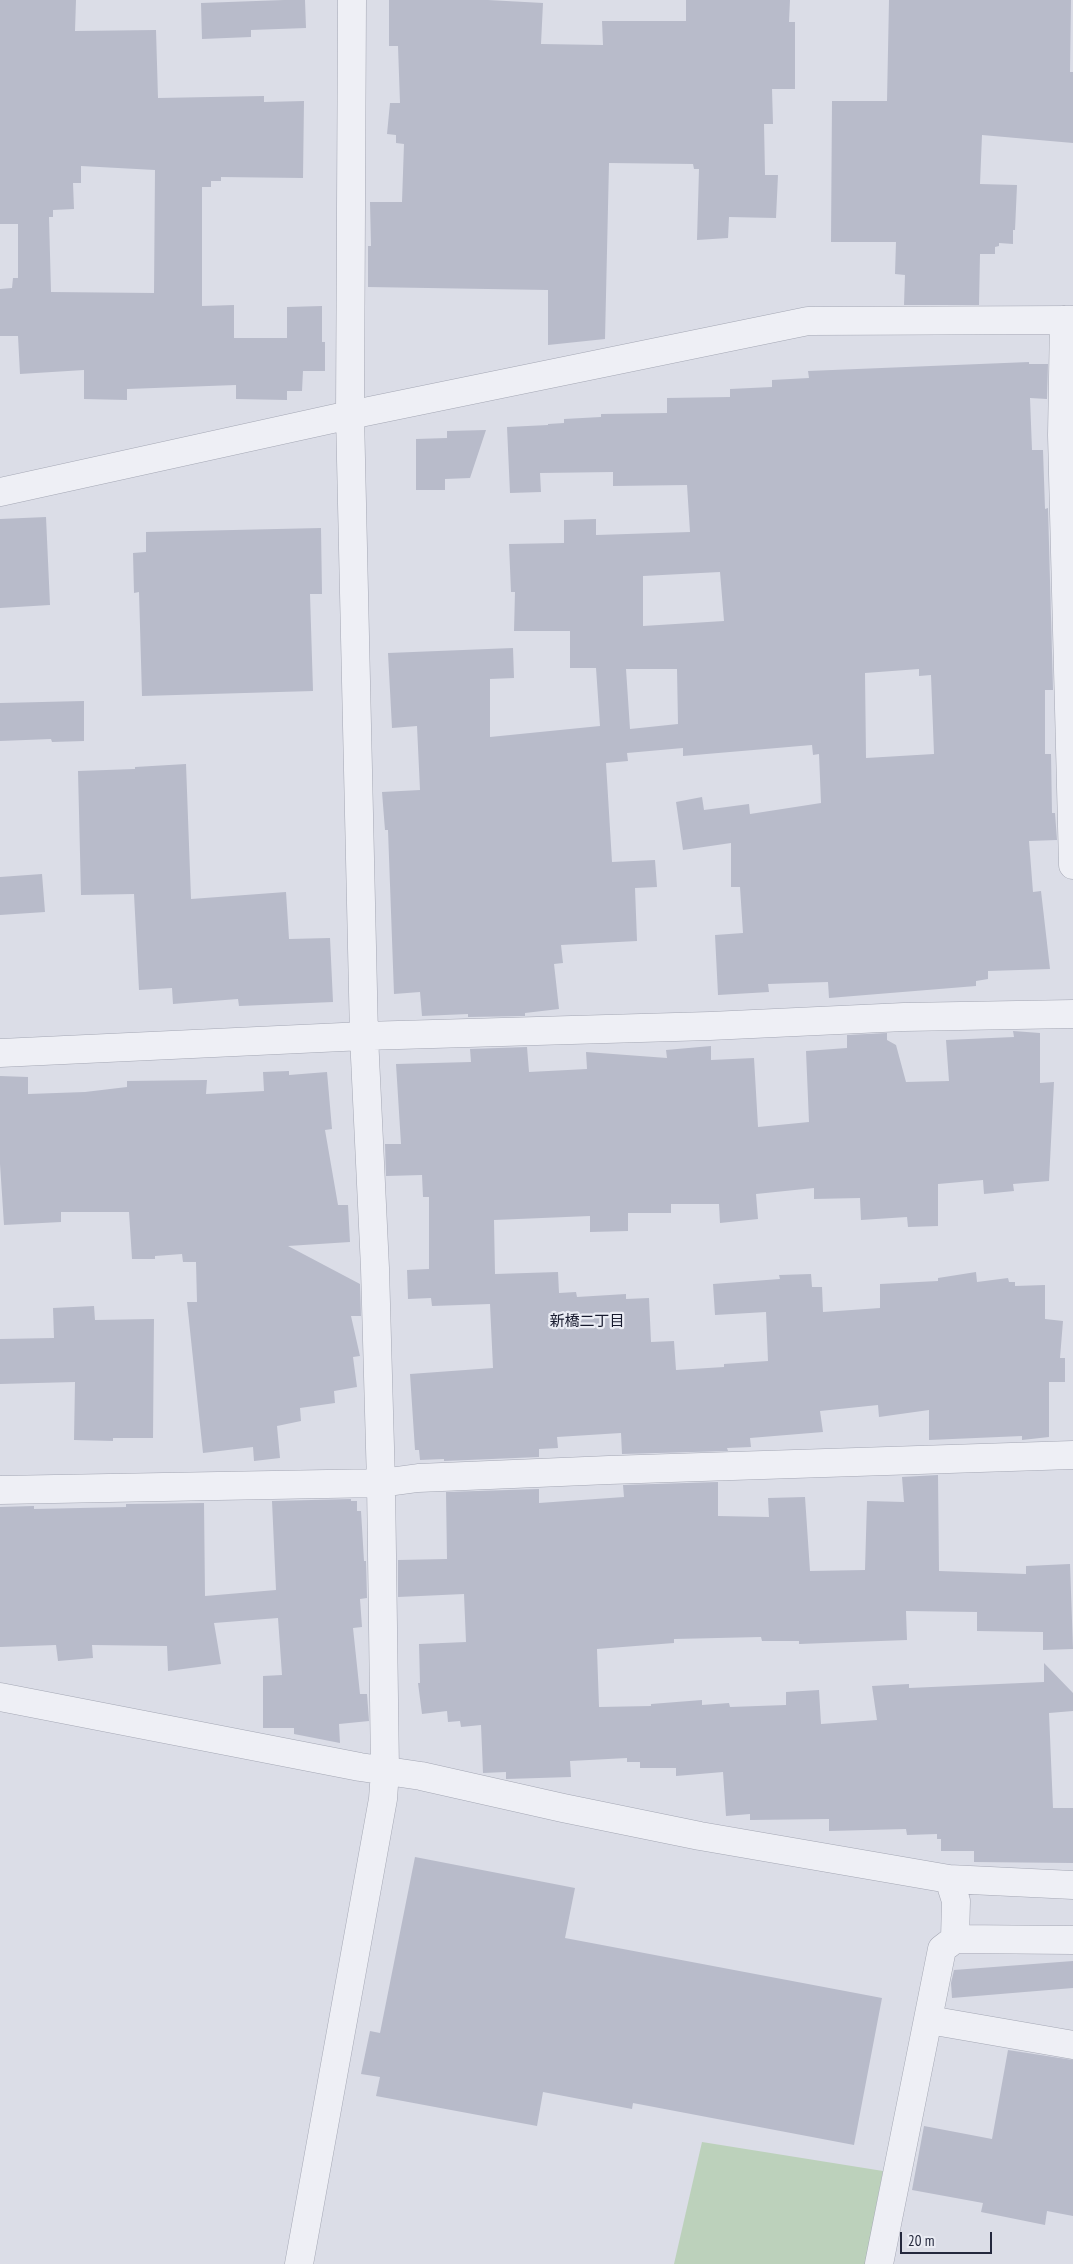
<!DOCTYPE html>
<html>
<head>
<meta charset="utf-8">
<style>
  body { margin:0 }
  #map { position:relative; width:1073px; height:2264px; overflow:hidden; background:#dbdde7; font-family:"PT Sans Narrow",sans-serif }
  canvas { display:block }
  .scale { position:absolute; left:900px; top:2232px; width:92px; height:22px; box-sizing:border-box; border:2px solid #24283d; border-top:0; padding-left:6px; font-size:15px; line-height:18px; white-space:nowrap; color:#24283d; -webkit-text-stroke:4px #eaecf4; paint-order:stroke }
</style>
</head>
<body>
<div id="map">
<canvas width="1073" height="2264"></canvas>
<div class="scale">20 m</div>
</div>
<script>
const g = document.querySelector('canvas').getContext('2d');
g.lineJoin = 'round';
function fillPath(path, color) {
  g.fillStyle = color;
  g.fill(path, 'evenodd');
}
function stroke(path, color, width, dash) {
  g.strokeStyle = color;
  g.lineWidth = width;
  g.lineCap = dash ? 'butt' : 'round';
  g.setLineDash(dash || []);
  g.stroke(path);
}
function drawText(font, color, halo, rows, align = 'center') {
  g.font = font + ' "PT Sans Narrow","Noto Sans JP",sans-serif';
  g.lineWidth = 4.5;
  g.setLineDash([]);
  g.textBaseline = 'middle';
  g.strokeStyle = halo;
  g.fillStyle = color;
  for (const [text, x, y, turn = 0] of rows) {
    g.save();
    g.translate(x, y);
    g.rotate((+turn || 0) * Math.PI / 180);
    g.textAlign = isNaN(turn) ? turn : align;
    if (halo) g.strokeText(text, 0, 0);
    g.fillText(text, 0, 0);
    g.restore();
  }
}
const green = new Path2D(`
  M702,2142l181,29 -18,93h-191z`);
const building = new Path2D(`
  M0,0h76l-1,31 81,-1 2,68 106,-2v6l40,-1 -1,77 -82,-1v4h-10v6h-9v119l32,-1v33h53v-31l35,-1v36h3v29h-22l-1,20h-15v9l-51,-1v-14l-109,4v11l-43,-1v-29l-64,4 -2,-38h-18v-47l12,-1 1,-10h5v-54h-18zM81,166l74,4 -1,123 -103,-1 -2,-75h4v-7l21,-1 -1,-26h8z
  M284,0h21l1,28 -55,2v7l-49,2 -1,-36z
  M389,0h99l55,3 -2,41 62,1 -1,-24h84v-21h104l-1,22h6v67h-23l1,35h-9l1,51h13l-2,43 -47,-1 -1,21 -31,2 2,-71h-5l-1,-5 -84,-1 -4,176 -57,6v-55l-180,-3v-41h3l-1,-44h32l2,-58 -8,-1v-8l-9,-1 3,-31h10l-2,-57h-9z
  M889,0h182l-1,72h3v71l-91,-8 -2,49 37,1 -2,45h-2v14l-14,-1v3l-4,1v7h-15l-1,51h-75l1,-30 -10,-1 1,-32h-65l1,-141h55z
  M1029,362v2h19l-1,35 -17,-1 2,52h11l2,59 3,-1 5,182h-8v64h6l1,59h3l2,27 -28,1 4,51 8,-1 9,78 -62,2v8l-12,2v5l-147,12 -1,-16 -60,2 1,8 -51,3 -3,-60 28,-2 -3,-46h-9v-44l-48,7 -7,-48 26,-5 2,13 45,-6 1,10 71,-11 -2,-49 -6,1 -1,-10 -129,11v-8l-56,5 1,8 -22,2 6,99 43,-2 2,27 -22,1 2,53 -76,4 2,18 -9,1 5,45 -34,4v3l-57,1v-3l-46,2 -2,-24 -26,2 -6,-164h-3l-3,-38 38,-2 -3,-64 -25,2 -4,-75 125,-5 1,30 -24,1v58l110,-11 -4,-58h-26v-37h-56l1,-39h-4l-2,-48 55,-1v-23l32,-1v16l94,-3 -3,-47 -74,1v-14l-73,1 1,19 -31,1 -3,-66 41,-2v-1l16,-1v-4l37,-2v-3l66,-1v-15l63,-1v-8l42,-2v-7l37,-2 -1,-7zM720,572l4,49 -81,5v-50zM626,669h51l1,55 -48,5zM919,669v7l12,-1 3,79 -68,4 -1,-85z
  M486,430l-16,48 -25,1v11h-29v-51l31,-1v-7z
  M46,517l4,88 -50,3v-89z
  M321,528l1,66h-12l3,97 -171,5 -3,-104 -5,1 -1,-40 13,-1v-20z
  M84,701v40l-32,1 -1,-3 -51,2v-38z
  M186,764l5,135 95,-7 3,47 41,-1 3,64 -94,4 -1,-7 -65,5 -1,-16 -33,2 -5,-96 -53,1 -3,-124 57,-2v-2z
  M42,874l3,38 -45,3v-38z
  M1013,1031l27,2v50l14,-1 -5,99 -36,3 1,7 -30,3 -1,-14 -45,4v42l-30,1 -1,-10 -46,3 -1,-22 -46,1v-11l-58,6 2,25 -38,4 -1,-19h-48v9h-43v18l-38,1v-16l-96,4 1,54 63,-2 1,21 17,-1 1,5 49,-3v5l23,-1 2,44 23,-1 2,29 48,-3v-3l44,-3 -2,-49 -51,3 -2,-31 67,-5 -1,-4 32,-1 1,13h10l1,25 57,-4v-24l58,-3v-3l38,-6 1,10 31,-4 1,4h6v4l30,-1v34l18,2 -3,37h5v24h-16v55l-27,3v-4l-93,4v-30l-50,7 -1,-12 -58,6 3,21 -73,6 1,9 -24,1 1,3 -106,3 -1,-21 -64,4 1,11 -19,1v8l-95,4v-2l-24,1 -1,-10h-4l-5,-76 83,-6 -3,-64 -58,2 -1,-8 -23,1 -1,-29 22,-1v-72h-6l-1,-22 -36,1 -1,-32h16l-5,-80 75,-2 -1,-13 57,-2 2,25 58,-3 -1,-17 81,6 -1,-8 45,-4v14l43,-2 4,69 51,-5 -3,-71 41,-3v-13l40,-2v7l9,5 10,37 43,-1 -3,-41 68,-3z
  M289,1071v4l38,-3 5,57 -7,1 13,75h10l2,37 -62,4 72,38 1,32h-10l9,40 -7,1 4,30 -23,4 1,12 -35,5 1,13 -24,5 3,32 -26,3 -1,-14 -50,6 -16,-151h10l-1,-40h-13l-1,-8 -27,2v3h-23l-3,-47h-68v10l-57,3 -4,-61v-88l28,1v17l57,-2 42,-5v-6l80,-1 -1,14 58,-3 -1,-19z
  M94,1306l1,14 59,-1 -1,119h-40v3l-39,-1 1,-58 -75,2v-45l54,-1 -1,-30z
  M938,1475l1,96 87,3v-8l44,-2 3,85 -30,1v-18l-66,-1v-19l-71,-1 1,29 -108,4v-3h-37l-1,-4 -87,2v4l-77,6 2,58 52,-1v-2l51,-4v5l27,-2 1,4 56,-2v-13l33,-2 2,34 56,-4 -5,-34 37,-2v4l135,-6v-19l29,30v18l-24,2 4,95h20v55l-99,-1v-11h-33v-12h-4v-5l-30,1 -1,-6 -77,2v-12l-79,1v-6l-24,2 -3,-44 -47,4v-8h-36v-6h-13v-4l-57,3 1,16 -65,2v-7l-23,1 -2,-48 -20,2 -1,-6 -12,1 -1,-11 -25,3 -4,-31h2l-1,-39 47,-2 -2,-48 -66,3v-37l49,-1 -1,-67 93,-3v14l85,-6 -1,-12 95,-3v34l51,1 -1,-19 37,-1 5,74 55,-1 2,-69 37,1 -2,-25z
  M351,1499v2h6v10h4l3,50h2l1,37 -7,1 2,28 -9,1 7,66h7l2,27 -30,3 1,19 -46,-9v-6h-31v-52l19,-1 -4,-57 -64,5 7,41 -53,7 -1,-25 -75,-1 1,13 -35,3 -2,-16 -56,2v-140l34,-1v3l92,-2v-3l78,-1 1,93 71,-6 -4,-89z
  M415,1857l160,31 -10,50 317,60 -28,147 -221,-42 -1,6 -89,-17 -6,34 -161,-30 4,-19 -19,-3 9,-43 10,2z
  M1073,1961v27l-121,10 -1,-15 3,-13z
  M1008,2050l65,10v156l-26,-5 -2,14 -64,-13 2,-9 -71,-13 12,-64 68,13z`);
const minor = new Path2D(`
  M1064,320l-2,115 11,430
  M0,492l350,-77 458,-94 265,-1
  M0,1053l364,-17 346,-10 194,-9 169,-3
  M0,1490l381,-7 37,-5 191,-8 464,-15
  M0,1697l360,70 61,9 142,32 137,28 249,43 124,6
  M949,1879l7,22 -1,38
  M929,2020l144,25
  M299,2264l84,-465 2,-28 -4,-288 -6,-215 -11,-232 -14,-621 2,-415
  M879,2264l63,-315 13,-10 118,1`);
const neighbourhoodNames = [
  ["新橋二丁目",587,1322]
];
fillPath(green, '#bcd1bb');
fillPath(building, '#b8bbca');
stroke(minor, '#a4a7b4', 29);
stroke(minor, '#eeeff5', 28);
drawText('15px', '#171a2e', '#eaecf4', neighbourhoodNames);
</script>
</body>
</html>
